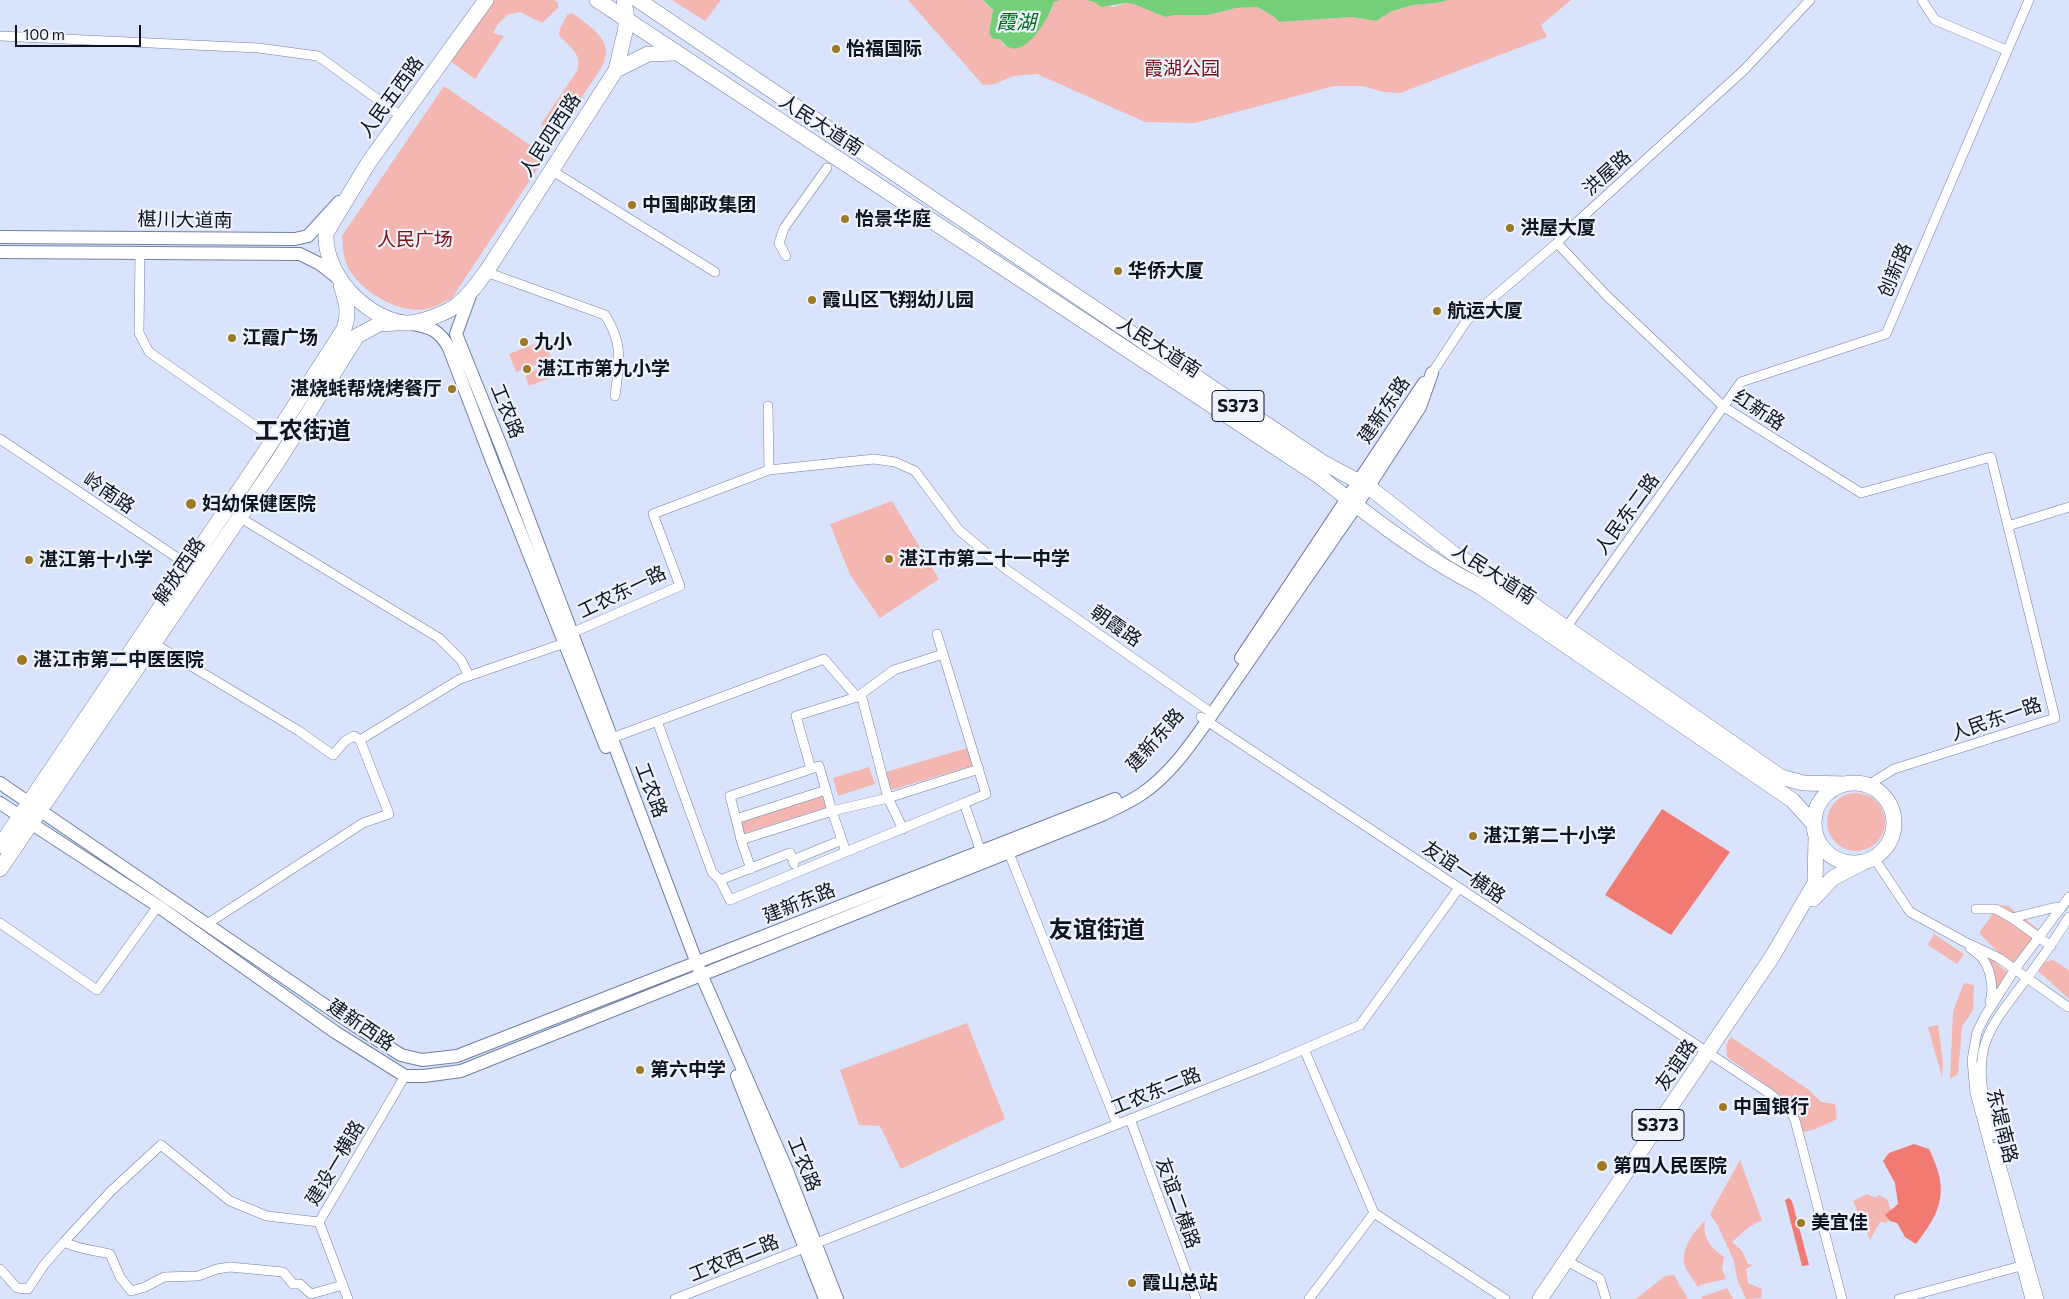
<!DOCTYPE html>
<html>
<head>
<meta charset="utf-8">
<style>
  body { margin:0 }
  #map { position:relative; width:2069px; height:1299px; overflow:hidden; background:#d9e4fc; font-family:Commissioner,sans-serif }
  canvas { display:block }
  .scale { position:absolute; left:15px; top:25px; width:126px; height:22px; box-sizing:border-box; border:2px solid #0e1421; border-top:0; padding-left:6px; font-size:15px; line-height:18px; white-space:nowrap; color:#0e1421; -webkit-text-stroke:4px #eef2fa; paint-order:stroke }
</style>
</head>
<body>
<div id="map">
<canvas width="2069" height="1299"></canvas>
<div class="scale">100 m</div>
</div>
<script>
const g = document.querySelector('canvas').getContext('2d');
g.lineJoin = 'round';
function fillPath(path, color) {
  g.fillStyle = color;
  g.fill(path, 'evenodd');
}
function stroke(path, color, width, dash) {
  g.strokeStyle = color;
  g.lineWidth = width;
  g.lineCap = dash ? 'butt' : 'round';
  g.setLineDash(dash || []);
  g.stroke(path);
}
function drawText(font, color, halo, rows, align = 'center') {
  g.font = font + ' Commissioner,"Noto Sans SC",sans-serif';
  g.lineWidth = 4.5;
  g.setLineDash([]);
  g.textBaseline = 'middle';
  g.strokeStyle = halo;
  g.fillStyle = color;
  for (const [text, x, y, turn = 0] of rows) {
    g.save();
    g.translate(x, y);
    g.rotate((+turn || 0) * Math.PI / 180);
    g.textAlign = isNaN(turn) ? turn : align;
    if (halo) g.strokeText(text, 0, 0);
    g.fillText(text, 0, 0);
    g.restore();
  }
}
const green = new Path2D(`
  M493,0h61l4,3v5l-16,15 -22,-11 -13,3 -9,9 -5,9 11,3 -29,43 -25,-18z
  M672,0h49l-16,21z
  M908,0h74l11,10 -4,23 11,6 4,7 31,-12 15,-22 4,-10 6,-2h26l27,7 13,-4 9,1 30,13 10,-2h33l28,-7 21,-1 16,9 6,6 73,-5 24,4 16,-10 21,-6 24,-2 11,-3h123l-30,25 6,12 -147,56 -17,-1 -20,-6h-29l-139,37 -50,-1 -108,-48 -24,2 -18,8 -12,1z
  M572,13c12,9 35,22 34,40 0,3 -2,8 -3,12l-46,70 -16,-11 36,-53c6,-18 -8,-24 -18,-36l1,-6 7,-14z
  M444,86l102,70 -94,142c-7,3 -14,8 -21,10 -29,9 -74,-17 -85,-45 -3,-7 -3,-18 -4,-27z
  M545,340l7,19 -36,13 -7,-18z
  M548,366l5,11 -24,9 -4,-12z
  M892,501l47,78 -59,39 -30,-43 -20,-51z
  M967,748l5,18 -81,24 -5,-18z
  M869,767l6,17 -37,12 -5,-18z
  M1827 822a29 29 0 1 1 58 0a29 29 0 1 1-58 0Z
  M824,794l4,13 -86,27 -5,-14z
  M1999,905l9,1 38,29 -31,34 -36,-36z
  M1934,934l30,20 -7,10 -29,-19z
  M1988,956l19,16 -9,22z
  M2053,960l16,10v29l-31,-28 6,-9z
  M1964,983l10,2 -1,25 -11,17 -4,47 -8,5 3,-68z
  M967,1023l38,96 -104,50 -21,-43 -21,-1 -19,-55z
  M1938,1025l5,38 -1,14 -14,-50z
  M1731,1037l78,53 12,12 14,2 2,15 -19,9 -14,4 -15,-27 -6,-8 -56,-40 -1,-12z
  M1740,1160l22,60 -13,7 -17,15 10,9 6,13 5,1 -7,4 2,14 14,6 -1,9 -15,1 -9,-20 -3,-18 -16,-35 -8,-12z
  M1867,1194l9,4 2,-3 9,4 6,17 -7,7 -6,-1 -10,18 -17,-39z
  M1705,1221c-3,17 6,27 19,36l-2,12 4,10 -26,6 -2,2c-4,-7 -13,-17 -14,-24 -2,-16 10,-32 21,-42z
  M1674,1275l14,24h-52l29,-23z
  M1727,1288l6,11h-31l-1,-2z`);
const forest = new Path2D(`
  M1662,809l68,43 -59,83 -66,-40z
  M1914,1144l15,5c20,41 14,60 -13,95l-11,-7 -8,-14 -7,-2 -5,-6 13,-11 -3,-21 -12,-22 6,-8z
  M1789,1198l3,3 17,64 -7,1 -17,-66z`);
const water = new Path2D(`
  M983,0h77l-6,2c-6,18 -34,67 -54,37h-7l-4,-6 4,-23z
  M1086,0h362l-11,3 -24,2 -21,6 -16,10 -24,-4 -73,5 -6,-6 -16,-9 -21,1 -28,7h-33l-10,2 -31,-13 -8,-1 -25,4 -7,-5z`);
const street = new Path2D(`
  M1922,0l13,20 71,30
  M0,36l258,12 60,8 84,61
  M551,170l164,102
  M1557,243l50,53 117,111 137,86 130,-36 64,261 -161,51 -26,16
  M140,252l-1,81 10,19 125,87
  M786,256l-7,-13 5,-15 43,-60
  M486,272l119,43c19,29 14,49 10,81
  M1432,373l35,-53 90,-77 19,-20 168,-153 66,-70
  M768,406l1,64
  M0,439l191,128
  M239,517l200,121 22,22 8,16
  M2008,526l61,-19
  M1563,632l178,-250 145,-48 143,-334
  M937,634l49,160 -22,9
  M567,635l113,-49 -27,-72 116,-44 105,-11 21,3 20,9 44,59 48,40 199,139
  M153,643l146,88 34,24 12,-14 9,-5 6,4
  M861,694l27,104 15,31
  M1201,717l568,376 20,16 6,11 47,179
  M657,721l55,151 8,8
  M612,738l212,-79 33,38 37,-27 49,-16
  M736,819l-6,-23 81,-27
  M741,840l-5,-21 90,-29 -7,-24 -8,3 -15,-53 61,-19
  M846,852l-14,-41 56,-13 91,-29
  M1009,853l108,271
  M1874,858l36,54 53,29 36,17 69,49
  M793,860l-3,-7 -70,27 10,20 234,-97 17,49
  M794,864l-1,-4 49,-20
  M751,869l-10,-29 91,-29 -6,-21
  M1976,909h20l16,9 40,-10 10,-1
  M2012,918l39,28
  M0,923l97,67 61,-84
  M207,924l156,-101 26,-9 -29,-74 100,-61 105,-36
  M1970,948c4,3 10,7 13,11 8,11 11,31 7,43
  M1304,1049l70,164 -65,86
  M1130,1119l66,180
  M1993,1135c-8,-28 -17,-62 -8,-91 7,-22 23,-40 36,-58 17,-22 33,-45 48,-69
  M1996,1147l43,152
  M1374,1213l131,86
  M64,1242l47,-51 50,-46 69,56 37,15 52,6
  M1565,1260l35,19 6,20
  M0,1269l17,19 11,1 16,-24 20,-23c16,8 30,8 46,12l10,23 11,14 14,-4 19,-10 34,-1 19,-7 13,-2 53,5 10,12h7l11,10 32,-9
  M348,1299l-29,-77 86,-146
  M675,1299l590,-233 95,-41 99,-137
  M1899,1299l122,-33
  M2030,1299l-55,-206 -3,-33 5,-28 8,-16 30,-47 54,-72`);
const secondary = new Path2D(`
  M0,237l295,2 13,-3 31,-34
  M0,252l300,2 20,10 18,14
  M472,290l-16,44 47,117 198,523 85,194 51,131
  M413,324c18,3 27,7 36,24l43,113 114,286
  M1241,658l183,-275
  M0,783l348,238 53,34 21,5 35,-4 658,-257
  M0,803l158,103 177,126 70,44h19l37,-5 641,-256c12,-6 26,-12 38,-20 28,-18 49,-48 68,-75l148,-214 64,-99 12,-34
  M737,1076l88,223`);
const primary = new Path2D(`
  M486,0l-117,162 -43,71c-1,21 9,42 23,58 14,15 34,29 56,32 13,1 43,-10 53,-19 13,-10 22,-24 32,-38l126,-196 9,-38 2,-13 -3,-19
  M597,0l722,476c50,40 103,81 160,110l313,214 22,24
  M638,0l684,462 47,25 85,67 33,19 294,204 22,6 44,1
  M616,70l32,-16 26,-1
  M1814 823a40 40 0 1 1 80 0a40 40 0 1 1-80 0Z
  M0,846l265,-394 79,-123c6,-17 2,-28 -3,-44
  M0,869l278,-408 79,-125 22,-12 17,-1
  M1813,899l20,-21 29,-15
  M1540,1299l232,-342 43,-74 1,-45`);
const markers = [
  [836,49,5,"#9d7925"],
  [632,205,5,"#9d7925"],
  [845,219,5,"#9d7925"],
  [1510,228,5,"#9d7925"],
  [1118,271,5,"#9d7925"],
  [812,300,5,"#9d7925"],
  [1437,311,5,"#9d7925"],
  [232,338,5,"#9d7925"],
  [524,342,5,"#9d7925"],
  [527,369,5,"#9d7925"],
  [452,389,5,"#9d7925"],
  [191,504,6,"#9d7925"],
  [889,559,5,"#9d7925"],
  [29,560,5,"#9d7925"],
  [22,660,6,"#9d7925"],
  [1473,836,5,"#9d7925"],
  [640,1070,5,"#9d7925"],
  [1723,1107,5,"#9d7925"],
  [1602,1166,6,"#9d7925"],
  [1801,1223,5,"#9d7925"],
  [1132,1283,5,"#9d7925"]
];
const shields = [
  [1238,406,52],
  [1658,1125,52]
];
const shieldNames = [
  ["S373",1238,406],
  ["S373",1658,1125]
];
const poiNames = [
  ["怡福国际",846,49],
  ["中国邮政集团",642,205],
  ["怡景华庭",855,219],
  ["洪屋大厦",1520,228],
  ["华侨大厦",1128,271],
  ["霞山区飞翔幼儿园",822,300],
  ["航运大厦",1447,311],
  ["江霞广场",242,338],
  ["九小",534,342],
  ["湛江市第九小学",537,369],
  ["湛烧蚝帮烧烤餐厅",442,389,"right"],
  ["妇幼保健医院",202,504],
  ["湛江市第二十一中学",899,559],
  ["湛江第十小学",39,560],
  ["湛江市第二中医医院",33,660],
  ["湛江第二十小学",1483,836],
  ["第六中学",650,1070],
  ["中国银行",1733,1107],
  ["第四人民医院",1613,1166],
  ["美宜佳",1811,1223],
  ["霞山总站",1142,1283]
];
const parkNames = [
  ["霞湖公园",1182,69],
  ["人民广场",415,240]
];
const streetNames = [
  ["人民五西路",391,97,-54],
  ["人民大道南",821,125,33],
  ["人民四西路",550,135,-57],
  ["洪屋路",1607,173,-42],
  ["椹川大道南",185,220,1],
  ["创新路",1895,270,-67],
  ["人民大道南",1159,347,33],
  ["建新东路",1384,410,-56],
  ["红新路",1759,410,33],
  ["工农路",507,411,68],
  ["岭南路",109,493,34],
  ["人民东二路",1627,514,-54],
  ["解放西路",179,571,-56],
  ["人民大道南",1494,574,33],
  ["工农东一路",622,592,-26],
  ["朝霞路",1116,626,35],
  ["人民东一路",1996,719,-19],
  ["建新东路",1155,740,-49],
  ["工农路",651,790,69],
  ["友谊一横路",1464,872,34],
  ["建新东路",799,903,-22],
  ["建新西路",361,1025,34],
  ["友谊路",1676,1065,-55],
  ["工农东二路",1156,1091,-22],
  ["东堤南路",2002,1126,76],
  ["建设一横路",335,1163,-59],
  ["工农路",804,1164,68],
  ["友谊二横路",1178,1203,70],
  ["工农西二路",734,1258,-22]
];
const waterNames = [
  ["霞湖",1016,22]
];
const districtNames = [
  ["工农街道",303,431],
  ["友谊街道",1097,930]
];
fillPath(green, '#f4b6b0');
fillPath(forest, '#f17a72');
fillPath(water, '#75cf79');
stroke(street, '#6f80a3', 10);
stroke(secondary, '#6f80a3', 14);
stroke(primary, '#6f80a3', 16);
stroke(street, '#fff', 9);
stroke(secondary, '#fff', 12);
stroke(primary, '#fff', 15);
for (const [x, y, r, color] of markers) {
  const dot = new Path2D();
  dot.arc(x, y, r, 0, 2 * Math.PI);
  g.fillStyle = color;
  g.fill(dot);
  stroke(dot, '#eef2fa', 2);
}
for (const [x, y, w] of shields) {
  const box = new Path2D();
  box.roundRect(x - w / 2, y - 15.5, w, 31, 4);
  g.fillStyle = '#eef2fa';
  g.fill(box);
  stroke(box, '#0e1421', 1);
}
drawText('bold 18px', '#0e1421', null, shieldNames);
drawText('bold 19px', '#0e1421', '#eef2fa', poiNames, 'left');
drawText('19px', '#7d0f15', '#eef2fa', parkNames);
drawText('19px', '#0e1421', '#eef2fa', streetNames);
drawText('italic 20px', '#006a1a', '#eef2fa', waterNames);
drawText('bold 24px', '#0e1421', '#eef2fa', districtNames);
</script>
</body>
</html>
